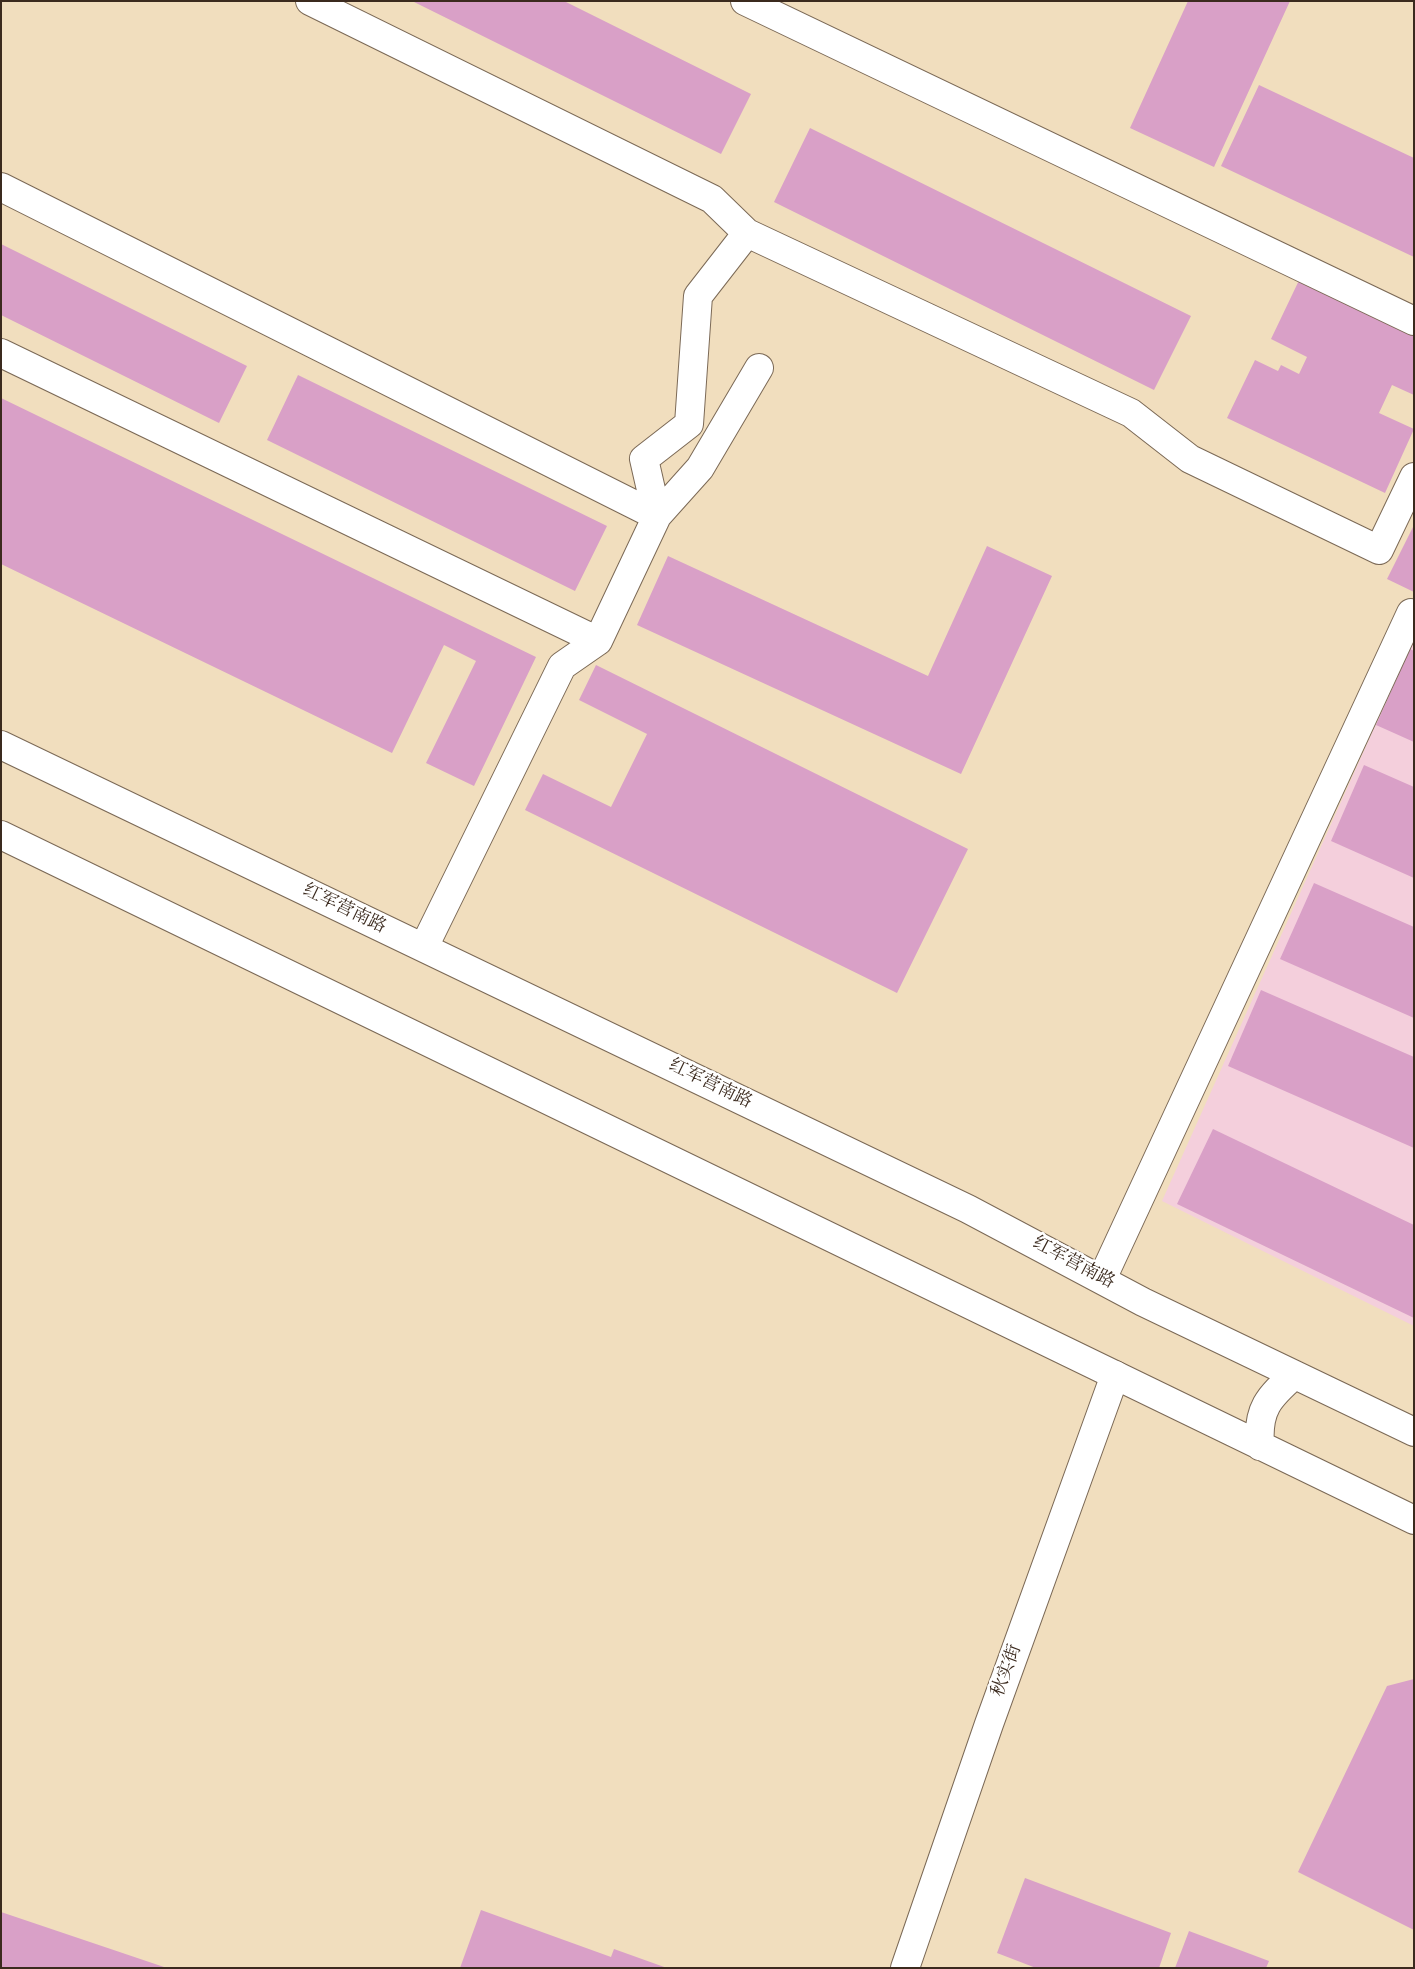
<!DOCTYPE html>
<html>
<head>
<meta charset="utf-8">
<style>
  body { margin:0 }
  #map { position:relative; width:1415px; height:1969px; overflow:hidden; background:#f1debe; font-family:Vollkorn,serif }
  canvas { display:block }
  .frame { position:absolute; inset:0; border:2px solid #3b2a1e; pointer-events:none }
</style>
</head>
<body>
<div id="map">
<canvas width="1415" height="1969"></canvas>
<div class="frame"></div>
</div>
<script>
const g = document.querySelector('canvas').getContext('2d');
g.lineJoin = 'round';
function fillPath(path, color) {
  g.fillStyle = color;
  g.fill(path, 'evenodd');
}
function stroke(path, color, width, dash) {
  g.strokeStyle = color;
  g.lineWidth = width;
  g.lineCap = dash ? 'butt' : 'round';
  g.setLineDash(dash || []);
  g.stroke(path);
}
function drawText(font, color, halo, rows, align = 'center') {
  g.font = font + ' Vollkorn,"Noto Serif SC",serif';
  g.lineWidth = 5;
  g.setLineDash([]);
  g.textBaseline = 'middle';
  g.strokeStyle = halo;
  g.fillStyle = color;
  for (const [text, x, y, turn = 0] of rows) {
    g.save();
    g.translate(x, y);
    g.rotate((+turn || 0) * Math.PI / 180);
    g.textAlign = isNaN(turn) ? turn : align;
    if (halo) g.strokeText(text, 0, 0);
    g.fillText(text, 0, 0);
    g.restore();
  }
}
const built = new Path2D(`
  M1414,639v687l-252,-125z`);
const building = new Path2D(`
  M412,1h152l187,93 -30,60z
  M1188,1h102l-76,166 -84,-39z
  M1259,85l155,73v99l-193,-91z
  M810,128l381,188 -37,74 -380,-188z
  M1,244l246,122 -28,57 -218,-108z
  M1303,272l57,28 -4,9 30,14 3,-6 25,12v66l-22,-10 -13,28 35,16 -29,64 -158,-75 28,-58 23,11 3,-6 18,9 8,-17 -36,-18z
  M298,375l309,151 -32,65 -308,-151z
  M1,398l535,259 -62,129 -48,-23 50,-102 -32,-16 -52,108 -391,-189z
  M1414,525v67l-27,-13z
  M987,546l65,30 -91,198 -324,-149 31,-69 260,120z
  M1410,649l4,2v91l-38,-17z
  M596,665l372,184 -71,144 -372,-183 18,-36 68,33 36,-73 -68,-34z
  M1364,765l50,22v91l-83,-37z
  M1314,883l100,44v91l-134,-59z
  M1261,990l153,67v91l-186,-82z
  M1213,1129l201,96v93l-237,-114z
  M1414,1679v251l-116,-58 89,-186z
  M1025,1878l146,55 -12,35h-123l-39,-15z
  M481,1910l130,47 3,-8 53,19h-207z
  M1,1912l163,55v1h-163z
  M1189,1931l80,30 -3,7h-91z`);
const minor = new Path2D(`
  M310,1l402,198 35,34 384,180 59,46 189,91 35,-73
  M745,1l669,320
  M1,187l656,329 -59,125 -36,25 -138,281
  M1,353l597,288
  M657,516l-13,-57 45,-35 9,-128 49,-63
  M657,516l43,-48 59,-100
  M1102,1279l309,-666 3,1`);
const tertiary = new Path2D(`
  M905,1968l84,-244 126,-349`);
const secondary = new Path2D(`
  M1,745l967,464 175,93 271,130
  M1,835l1413,685
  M1260,1446c-3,-37 9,-49 34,-71`);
const streetNames = [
  ["红军营南路",344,910,26],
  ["红军营南路",710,1085,26],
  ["红军营南路",1073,1264,28],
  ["秋实街",1008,1671,-70]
];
fillPath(built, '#f4cfdc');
fillPath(building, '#d9a0c7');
stroke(minor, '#7b6956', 30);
stroke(tertiary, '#7b6956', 30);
stroke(secondary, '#7b6956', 30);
stroke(minor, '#fff', 28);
stroke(tertiary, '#fff', 28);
stroke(secondary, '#fff', 28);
drawText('18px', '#3b2a1e', '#fff', streetNames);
</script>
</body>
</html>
